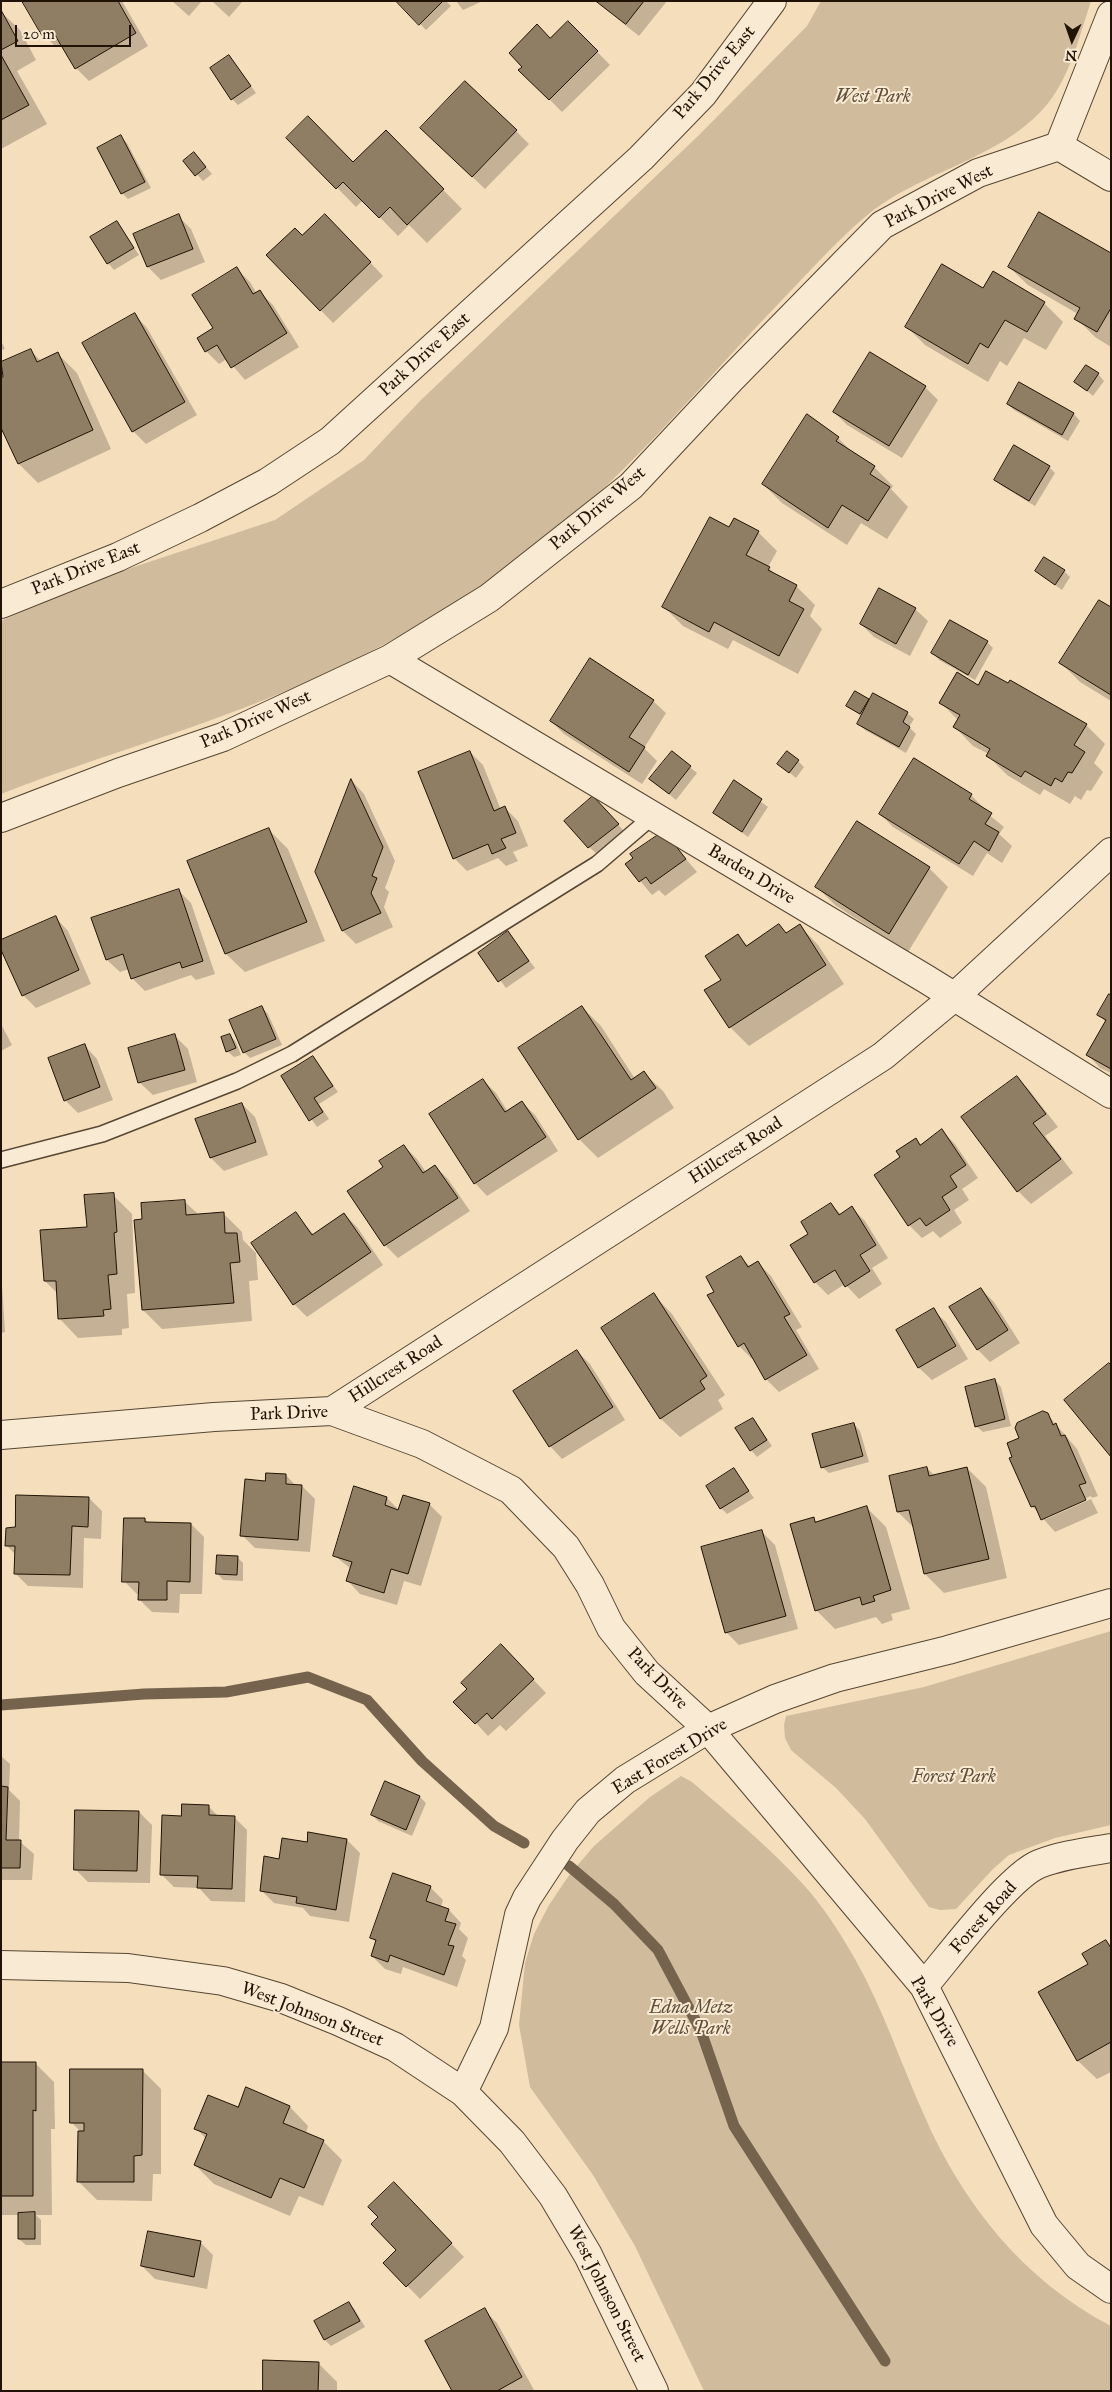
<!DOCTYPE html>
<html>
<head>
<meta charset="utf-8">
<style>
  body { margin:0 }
  #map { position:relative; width:1112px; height:2392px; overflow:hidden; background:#f5debc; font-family:"IM FELL Great Primer",serif }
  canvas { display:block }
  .frame { position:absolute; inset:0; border:2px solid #211304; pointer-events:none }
  .north { position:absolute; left:1047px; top:15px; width:50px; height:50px; -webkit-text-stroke:4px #f8ead3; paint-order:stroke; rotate:183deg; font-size:14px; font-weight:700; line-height:20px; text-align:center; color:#211304 }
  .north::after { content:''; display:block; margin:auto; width:18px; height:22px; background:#211304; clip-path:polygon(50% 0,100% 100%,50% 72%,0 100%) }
  .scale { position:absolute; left:15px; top:25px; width:116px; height:22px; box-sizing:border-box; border:2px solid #211304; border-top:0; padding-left:6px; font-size:15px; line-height:18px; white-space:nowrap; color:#211304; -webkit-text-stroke:4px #f8ead3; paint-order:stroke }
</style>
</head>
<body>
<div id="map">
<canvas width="1112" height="2392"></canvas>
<div class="frame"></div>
<div class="north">N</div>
<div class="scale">20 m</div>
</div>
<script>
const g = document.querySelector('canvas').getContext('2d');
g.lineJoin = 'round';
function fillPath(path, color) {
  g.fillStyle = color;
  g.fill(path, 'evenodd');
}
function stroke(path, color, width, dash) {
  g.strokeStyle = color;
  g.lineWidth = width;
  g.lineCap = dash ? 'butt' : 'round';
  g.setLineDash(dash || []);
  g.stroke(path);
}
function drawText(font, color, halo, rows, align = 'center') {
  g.font = font + ' "IM FELL Great Primer",serif';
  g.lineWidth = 4;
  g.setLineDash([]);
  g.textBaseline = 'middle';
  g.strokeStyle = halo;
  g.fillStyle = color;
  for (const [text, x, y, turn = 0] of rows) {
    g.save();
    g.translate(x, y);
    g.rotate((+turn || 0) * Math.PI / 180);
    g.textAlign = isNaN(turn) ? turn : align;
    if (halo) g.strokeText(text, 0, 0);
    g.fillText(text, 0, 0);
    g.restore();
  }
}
const green = new Path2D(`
  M821,1h270c-10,30 -18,64 -35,91 -41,64 -127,75 -185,120 -31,25 -61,59 -89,88 -79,82 -151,172 -240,242 -73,57 -155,105 -240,142 -97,43 -201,71 -301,110v-173l103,-44 171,-57 89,-60 57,-60 277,-264 109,-110z
  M1111,1631v194l-56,13 -46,17 -16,14 -37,40 -16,1 -11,-3 -64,-88 -29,-31 -45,-38 -6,-12 -1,-13 2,-9 138,-29z
  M681,1776l11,6c37,32 76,64 109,100 21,22 39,51 54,77 28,49 46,105 69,156 38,88 100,166 187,211v65h-407l-69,-145 -42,-71 -63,-88 -11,-62 6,-62 9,-29 15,-29 21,-31 24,-28 56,-49z`);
const shadow = new Path2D(`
  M24,1h98l26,45 -59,35 -13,-13 -14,-24 -6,3 -13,-13z
  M172,1h30l-13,15z
  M212,1h31l-14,16z
  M398,1h48l5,5 -25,24z
  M456,1h27l-20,9z
  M595,1h72l-28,35z
  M1,12l19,18 16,30 -19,11 30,53 -46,25z
  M568,22l42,43 -48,47 -42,-42z
  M229,56l27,37 -18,12 -6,-6z
  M516,131l13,13 -44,45 -50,-48z
  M386,132l76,77 -35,34 -18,-18 -11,11 -35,-36 -7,7 -68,-69 65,25z
  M121,137l6,6 24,45 -23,11 -6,-6z
  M200,160l12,14 -9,7 -18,-20z
  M178,216l13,13 14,33 -44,18 -13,-13 -14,-32z
  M117,222l22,33 -25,15 -6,-7z
  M338,228l45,48 -50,47 -65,-68 34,-19z
  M1111,254v93l-16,-10 -19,-19 2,-4 -50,-29 -19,-18z
  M237,269l13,13 7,12 3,-2 13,13 26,42 -54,33 -18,-21 -8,5 -13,-13z
  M983,290l61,13 19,19 -17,28 -22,-12 -17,28 -7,-5 -12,21 -63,-37 -19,-19z
  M135,315l12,13 50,87 -51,29 -13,-13z
  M1,341l4,8 -4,1z
  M31,351l10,10 17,-7 19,19 34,76 -73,34 -19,-19 -18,-39 4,-48 -4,-13z
  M1098,374l6,7 -11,15 -17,-14z
  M1020,383l54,31 6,7 -12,20 -54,-31 -6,-6z
  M925,387l13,13 -36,58 -55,-33 -13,-13z
  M838,438l16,16 20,13 19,19 -2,3 17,18 -21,32 -26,-16 -14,22 -65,-42 -19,-19z
  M1049,467l6,6 -20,33 -33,-20 -7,-6z
  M758,532l19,19 -9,16 9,9 19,10 19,19 -5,11 12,13 -24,45 -65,-34 -5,9 -45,-23 -19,-19z
  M1036,571h28l6,6 -8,13z
  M915,609l13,12 -18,35 -36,-19 -13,-13z
  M1111,609v92l-31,-19 -19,-19z
  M987,642l6,6 -18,32 -36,-20 -6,-7z
  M979,687l107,38 19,19 -11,19 9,9 -12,19 -4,-1 -6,10 -6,-4 -5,8 -26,-15 -4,6 -33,-20 -19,-19 1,-2 -16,-8 -18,-19 3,-7 -17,-17z
  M868,700l39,13 7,6 -5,8 7,7 -10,19 -41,-23 -6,-6 3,-7 -14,-11z
  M653,701l13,12 -22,35 13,13 -15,23 -78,-50 -13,-13z
  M470,752l13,13 18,45 4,-2 13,13 10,25 -15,6 5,9 -12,5 -8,-8 -31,13 -13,-13z
  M672,753l25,20 -21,27 -25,-21z
  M798,761l6,6 -8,11 -17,-14z
  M352,781l12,13 31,67 -10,27 4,4 -5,15 9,20 -37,17 -13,-13 -27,-59z
  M734,782l34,25 -20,30 -33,-24z
  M971,795l13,13 -1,2 21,17 -5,7 13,12 -10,17 -15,-10 -14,23 -80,-49 -13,-13z
  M599,804l25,27 -28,22 -7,-6z
  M269,830l19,19 37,92 -80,31 -19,-18z
  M664,833l33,39 -32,24 -6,-6 -7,5 -25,-30z
  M929,868l19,19 -40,65 -73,-47 -19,-19z
  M178,890l13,13 24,71 -19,6 -5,-5 -46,16 -13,-13 -3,-9 -9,3 -13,-12z
  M56,918l12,13 23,53 -55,24 -13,-13z
  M779,926l8,8 13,-8 18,19 26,39 -95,62 -19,-19 -7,-47 15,-44 10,10z
  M508,933l27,35 -29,20 -26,-35z
  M1111,997v76l-11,-5 -12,-13 18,-33 -7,-7z
  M262,1007l6,7 14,31 -32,13 -6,-6z
  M582,1007l19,19 34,53 9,-6 19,18 11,17 -76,50 -19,-19z
  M1,1024l11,21 -11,6z
  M230,1035l6,7 5,13 -7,2 -7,-6z
  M175,1036l13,13 9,33 -44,13 -13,-12z
  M85,1046l12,13 16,41 -35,13 -13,-13z
  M313,1057l25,35 -19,12 10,15 -12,8 -35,-51z
  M1017,1077l12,13 29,37 -13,9 28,37 -42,31 -13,-13z
  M483,1080l13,13 12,19 14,-10 13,13 23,36 -71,45 -12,-13z
  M242,1104l13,13 13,38 -44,16 -13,-13 -14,-38z
  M942,1131l13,13 23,34 -16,11 7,11 -15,10 8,13 -22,15 -7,-7 -11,7 -13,-13 -33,-50 26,-17 13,-18 6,5z
  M404,1146l13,13 9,13 9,-6 13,13 22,32 -72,47 -13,-13v-78z
  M113,1195l19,19 3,79 -8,1 2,34 -7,1v6l-44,3 -18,-19 -2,-25 -13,-13z
  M184,1201l15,14 24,-2 19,19 1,8 13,13 2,27 -9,1 3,40 -90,8 -19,-19v-90z
  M831,1204l11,11 10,-7 13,13 23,37 -16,10 10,16 -23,15 -14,-15 -17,11 -13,-13 -5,-48z
  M296,1214l18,21 30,-21 13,13 26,38 -76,52 -13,-13z
  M741,1258l10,9 7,-4 13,13 31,51 -6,3 23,39 -40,23 -13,-13 -12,-21 -2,1 -13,-13 -23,-54z
  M1,1270l4,62 -4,1z
  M981,1289l13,13 26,41 -30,19 -13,-13z
  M654,1295l18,19 53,81 -7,5 5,9 -43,28 -19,-18 -59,-91z
  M933,1310l13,12 22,37 -36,21 -13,-12 -22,-37z
  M577,1351l13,13 35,56 -63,39 -12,-13z
  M995,1380l6,7 10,39 -28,6 -7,-6z
  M1047,1414l30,35 21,47 -6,2 -1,-2 -47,21 2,2 45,-20 7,14 -43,19 -23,-26 -18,-48 7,-19z
  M753,1419l19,27 -15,11 -6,-7z
  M854,1424l6,7 9,31 -40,11 -7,-6z
  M927,1468l8,8 32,-8 19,19 21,91 -63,15 -19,-19 -11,-46 -16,-16z
  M734,1470l20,28 -27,16 -6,-6z
  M286,1475l10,11h6l13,13 -5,53 -55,-4 -13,-13 24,-53z
  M89,1498l13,13 -1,28 -17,-1 -1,50 -55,-2 -13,-13 1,-18 -9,-9 10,-17z
  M387,1498l12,12 30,-6 13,13 -21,69 -17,-5 -7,24 -37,-11 -12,-13 3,-12 -17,-14z
  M867,1508l19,19 24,82 -19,5 2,6 -11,4 -6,-7 -41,12 -19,-19 -3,-92 4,4z
  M145,1519l4,4 42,1 13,13 -2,57h-22l-1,19 -27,-1 -13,-13v-5h-2l-13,-13z
  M762,1532l13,13 23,84 -59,16 -13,-13z
  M237,1557l6,6v18l-20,-1 -6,-7z
  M514,1659l32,34 -40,38 -6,-6 -12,11 -12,-13z
  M1,1756l9,8 -1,26 11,11 -1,40 15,13 -2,26h-31z
  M386,1783l34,14 6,6 -14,33 -34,-15 -6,-6z
  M208,1806l11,11h15l13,13 -2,72 -34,-1 -12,-13 -25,-1 -13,-13 21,-57z
  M139,1812l13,13 -2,58 -62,-1 -13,-13z
  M347,1840l13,13 -11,69 -39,-6 -7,-8 -29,-5 -13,-13 19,-30 28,-17z
  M430,1887l13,13 -2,7 8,3 12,13 -2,6 9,9 -6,18 4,4 -9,27 -54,-20 -2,7 -16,-5 -13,-13 5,-13 -6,-5z
  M1106,1942l5,5v125l-14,7 -19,-18 -38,-68 49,-29z
  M1,2063h34l19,19 1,47h-4l1,86h-16l5,5v25h-15l-7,-6v-24h-18z
  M142,2070l19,19v85h-8l-1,27 -55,-1 -19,-19 3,-49 -10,-10z
  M290,2107l18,19 -2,7 17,8 19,19 -19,46 -24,-10 -9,20 -76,-32 -19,-19 11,-26 -10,-11 42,-19z
  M407,2197l57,60 -44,42 -35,-36 13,-13z
  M200,2242l13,13 -6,34 -52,-10 -13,-13z
  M349,2303l6,7 10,17 -34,19 -6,-6 -10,-18z
  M484,2310l13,13 37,67 -81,1z
  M318,2363l19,19v9h-73z`);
const stream = new Path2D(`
  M1,1705l143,-11 82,-2 82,-15 59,23 55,61 72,65 30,17
  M569,1866l45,38 44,46 43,81 33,95 151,235`);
const building = new Path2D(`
  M22,1h96l18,32 -61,36 -23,-39 -10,5z
  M396,1h47l-24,24z
  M596,1h48l-18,23z
  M1,10l17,31 -17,9z
  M568,21l30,30 -49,49 -31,-30 4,-3 -13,-14 28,-29 13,14z
  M1,55l28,50 -28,15z
  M229,55l22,31 -20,14 -21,-32z
  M465,81l52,49 -45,47 -52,-49z
  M308,116l45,46 33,-32 58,59 -37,36 -17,-18 -11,11 -36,-36 -7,7 -50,-51z
  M121,135l24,47 -24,12 -24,-46z
  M194,152l12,15 -11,9 -12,-15z
  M1039,212l72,41v55l-14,24 -23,-13 6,-11 -72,-41z
  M179,214l14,35 -46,18 -14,-33z
  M325,214l46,48 -51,49 -54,-56 29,-27 7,7z
  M117,221l17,27 -27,16 -17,-27z
  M942,264l41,24 10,-17 52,31 -18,30 -22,-12 -17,28 -8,-5 -12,21 -63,-37z
  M237,267l16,27 7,-4 27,43 -56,35 -14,-23 -12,7 -8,-14 16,-10 -21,-33z
  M135,313l50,89 -53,30 -50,-89z
  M31,349l6,13 21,-10 35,78 -75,34 -17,-36v-50l2,-1 -2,-15z
  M870,352l56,34 -37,60 -56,-34z
  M1086,365l13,8 -12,18 -13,-9z
  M1019,382l55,31 -12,22 -55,-31z
  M807,414l32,23 -3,4 39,25 -5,8 20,13 -22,34 -26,-16 -14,23 -66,-44z
  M1014,445l36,21 -21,35 -35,-21z
  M710,517l19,10 5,-9 25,13 -13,24 24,12 -2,3 29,15 -8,16 15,8 -25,47 -65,-34 -5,10 -47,-25z
  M1044,557l21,13 -10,15 -20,-14z
  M879,588l37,20 -20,36 -36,-20z
  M1099,600l12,7v88l-52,-32z
  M950,620l38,21 -20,34 -37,-22z
  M590,658l64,42 -25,37 16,10 -16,25 -79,-51z
  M986,671l22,12 2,-3 77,44 -13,21 11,7 -13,21 -4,-1 -6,10 -7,-4 -4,8 -26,-15 -4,6 -35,-21 4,-7 -37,-22 7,-12 -21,-12 18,-31 21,13z
  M855,691l14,8 -9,15 -14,-8z
  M873,693l35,19 -5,10 7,5 -11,20 -42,-23z
  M470,751l24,60 11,-5 11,27 -15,6 5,9 -14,6 -4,-10 -35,15 -35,-87z
  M672,751l19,15 -22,28 -20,-15z
  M787,751l12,9 -10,13 -12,-9z
  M914,758l58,36 -3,5 23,14 -7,11 14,8 -10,19 -15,-10 -15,23 -80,-50z
  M351,779l32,68 -11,29 5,2 -6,15 10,20 -39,18 -27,-59z
  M734,780l28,19 -20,33 -29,-19z
  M593,796l26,28 -31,24 -24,-27z
  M857,821l73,46 -41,67 -74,-47z
  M269,828l38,94 -82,32 -38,-93z
  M664,831l22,28 -35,25 -5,-7 -7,5 -14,-18 8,-6 -3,-4z
  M179,889l24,72 -21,7 -2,-6 -49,17 -8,-25 -17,6 -15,-42z
  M56,916l23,54 -57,26 -21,-46v-10z
  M779,924l7,9 14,-9 26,41 -97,63 -25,-38 17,-10 -16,-24 33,-22 8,12z
  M508,931l21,30 -31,21 -20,-29z
  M1109,994l2,1v74l-25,-14 20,-35 -9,-5z
  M262,1006l14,33 -33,14 -14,-33z
  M582,1006l49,74 13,-9 12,17 -78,52 -60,-92z
  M175,1034l10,36 -47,13 -10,-35z
  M230,1034l6,14 -10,4 -5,-15z
  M85,1044l15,43 -36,14 -16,-43z
  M313,1056l20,30 -19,12 9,14 -14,9 -28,-45z
  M1017,1076l29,38 -13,9 28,36 -44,33 -56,-75z
  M483,1079l22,33 17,-11 24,36 -72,47 -45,-70z
  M242,1103l14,39 -46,16 -15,-39z
  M942,1129l24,36 -16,11 7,11 -15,10 8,13 -24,16 -6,-8 -12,8 -34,-51 26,-18 -4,-6 20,-13 4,7z
  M404,1145l19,28 12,-8 23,33 -74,48 -37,-55 36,-24 -4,-6z
  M114,1193l3,39 -3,1 3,41 -9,1 3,34 -8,1 1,6 -46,3 -2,-38h-12l-4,-51 47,-3 -3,-32z
  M185,1200l1,15 38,-3 1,21h12l3,29 -10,1 4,40 -92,7 -8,-90 8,-1 -1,-16z
  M831,1203l8,12 13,-9 24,39 -16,10 10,16 -25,16 -10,-17 -21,13 -24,-38 18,-11 -7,-12z
  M296,1212l16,23 32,-22 27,39 -78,53 -42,-62z
  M741,1256l7,11 10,-6 32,53 -6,3 23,38 -42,25 -21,-37 -6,4 -31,-52 7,-3 -8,-15z
  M981,1288l27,42 -31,20 -28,-43z
  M654,1293l53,83 -7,5 5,8 -45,30 -59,-91z
  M934,1308l22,38 -38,22 -22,-38z
  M577,1350l36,57 -64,40 -36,-56z
  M1109,1363l2,2v92l-47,-57z
  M995,1379l10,40 -30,8 -10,-40z
  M1043,1411l5,2 5,12 3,-2 5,13 4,-1 21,48 -7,2 7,15 -45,20 -6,-14 -4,1 -22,-49 3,-1 -5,-14 12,-5 -4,-10 2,-5z
  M753,1418l14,22 -17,11 -15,-23z
  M854,1423l9,33 -42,12 -9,-34z
  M927,1467l2,9 38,-9 22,92 -65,15 -15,-64 -12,2 -8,-36z
  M734,1468l15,23 -29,18 -14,-23z
  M266,1473l20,1v10l16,1 -4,55 -58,-4 5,-57 20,2z
  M354,1486l33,11 -2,8 13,5 5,-15 27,8 -22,71 -17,-5 -7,24 -38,-12 6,-19 -19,-6z
  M16,1495l73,2 -1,30 -16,-1 -2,49 -56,-1 1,-28h-10l1,-18 9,-1z
  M867,1506l24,84 -18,6 2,5 -13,4 -2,-8 -45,14 -25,-87 24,-7 1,5z
  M124,1518h21v4l46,1 -1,59 -23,-1v19h-29l1,-18h-17z
  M762,1530l24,86 -61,17 -24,-86z
  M217,1555l21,1 -1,19 -21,-1z
  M501,1644l33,35 -42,40 -5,-6 -12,11 -22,-22 14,-13 -6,-6z
  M385,1781l35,15 -14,34 -35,-15z
  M1,1786l7,1 -2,53h15l-1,28h-19z
  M182,1804l27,1v10l26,1 -3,73 -35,-1 1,-12 -38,-1 2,-60 19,1z
  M75,1810l64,1 -2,60 -63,-1z
  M308,1832l39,7 -11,71 -40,-7 1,-6 -37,-6 4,-35 15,3 3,-21 25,4z
  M393,1873l38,13 -5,15 23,8 -4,12 11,3 -8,21 6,1 -10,29 -54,-20 -2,7 -17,-6 5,-16 -6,-2z
  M1106,1940l5,8v94l-34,19 -39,-69 50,-28 -6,-10z
  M1,2062h35v49l-3,-1v86h-32z
  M70,2069h73l-1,86 -8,1v26h-57l1,-51h6v-8h-14z
  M246,2087l44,19 -7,17 41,17 -20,48 -24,-10 -9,20 -77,-33 13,-31 -13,-5 14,-34 30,12z
  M394,2182l58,61 -46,44 -23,-24 13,-13 -25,-26 7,-7 -10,-10z
  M35,2212v27h-17v-26z
  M148,2231l53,10 -7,36 -53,-11z
  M349,2302l11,19 -36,19 -10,-19z
  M485,2308l37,69 -25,14h-45l-27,-50z
  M263,2360l56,2 -1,29h-55z`);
const lane = new Path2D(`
  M1,1160l101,-26 135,-53 55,-27 305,-190 56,-48`);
const street = new Path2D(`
  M1059,146l52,31
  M1,604l117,-47 82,-39 68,-36 62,-41 311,-283 62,-64 69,-93
  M390,659l536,320 185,115
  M1,818l117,-45 105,-36 167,-78 99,-61 142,-112 100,-107 151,-154 96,-52 81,-27 52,-131
  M332,1411l551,-355 71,-59 157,-145
  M1,1435l213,-18 118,-6 90,33 89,46 55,57 24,38 21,43 36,45 61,56 216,257 120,239 34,41 33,23
  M1,1965l127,3 95,13 58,17 57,23 57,26 68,45 49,50 41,54 35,59 66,136
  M924,1986c24,-28 85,-110 115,-122 23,-9 48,-12 72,-16
  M463,2092l31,-64 25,-113 8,-17 38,-58 23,-29 37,-31 83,-51 67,-30 60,-21 113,-28 163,-47`);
const streetNames = [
  ["Park Drive East",715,73,-50],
  ["Park Drive West",939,197,-27],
  ["Park Drive East",425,355,-42],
  ["Park Drive West",598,509,-40],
  ["Park Drive East",86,569,-22],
  ["Park Drive West",256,720,-24],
  ["Barden Drive",751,875,31],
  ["Hillcrest Road",736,1151,-33],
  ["Hillcrest Road",396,1370,-33],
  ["Park Drive",289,1414,-2],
  ["Park Drive",657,1679,46],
  ["East Forest Drive",670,1757,-31],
  ["Forest Road",984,1918,-48],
  ["Park Drive",934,2012,60],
  ["West Johnson Street",312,2015,21],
  ["West Johnson Street",606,2294,63]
];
const parkNames = [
  ["West Park",873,98],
  ["Forest Park",954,1778],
  ["Edna Metz",691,2009],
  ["Wells Park",691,2030]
];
fillPath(green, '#d1bb9d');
fillPath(shadow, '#0003');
stroke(stream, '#75634d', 11);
fillPath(building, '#8f7d64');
stroke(building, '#211304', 1);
stroke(lane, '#564632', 18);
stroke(street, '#564632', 30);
stroke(lane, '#f8ead3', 15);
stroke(street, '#f8ead3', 28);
drawText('18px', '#211304', '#f8ead3', streetNames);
drawText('italic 18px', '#5f4e3a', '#f8ead3', parkNames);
</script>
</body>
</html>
